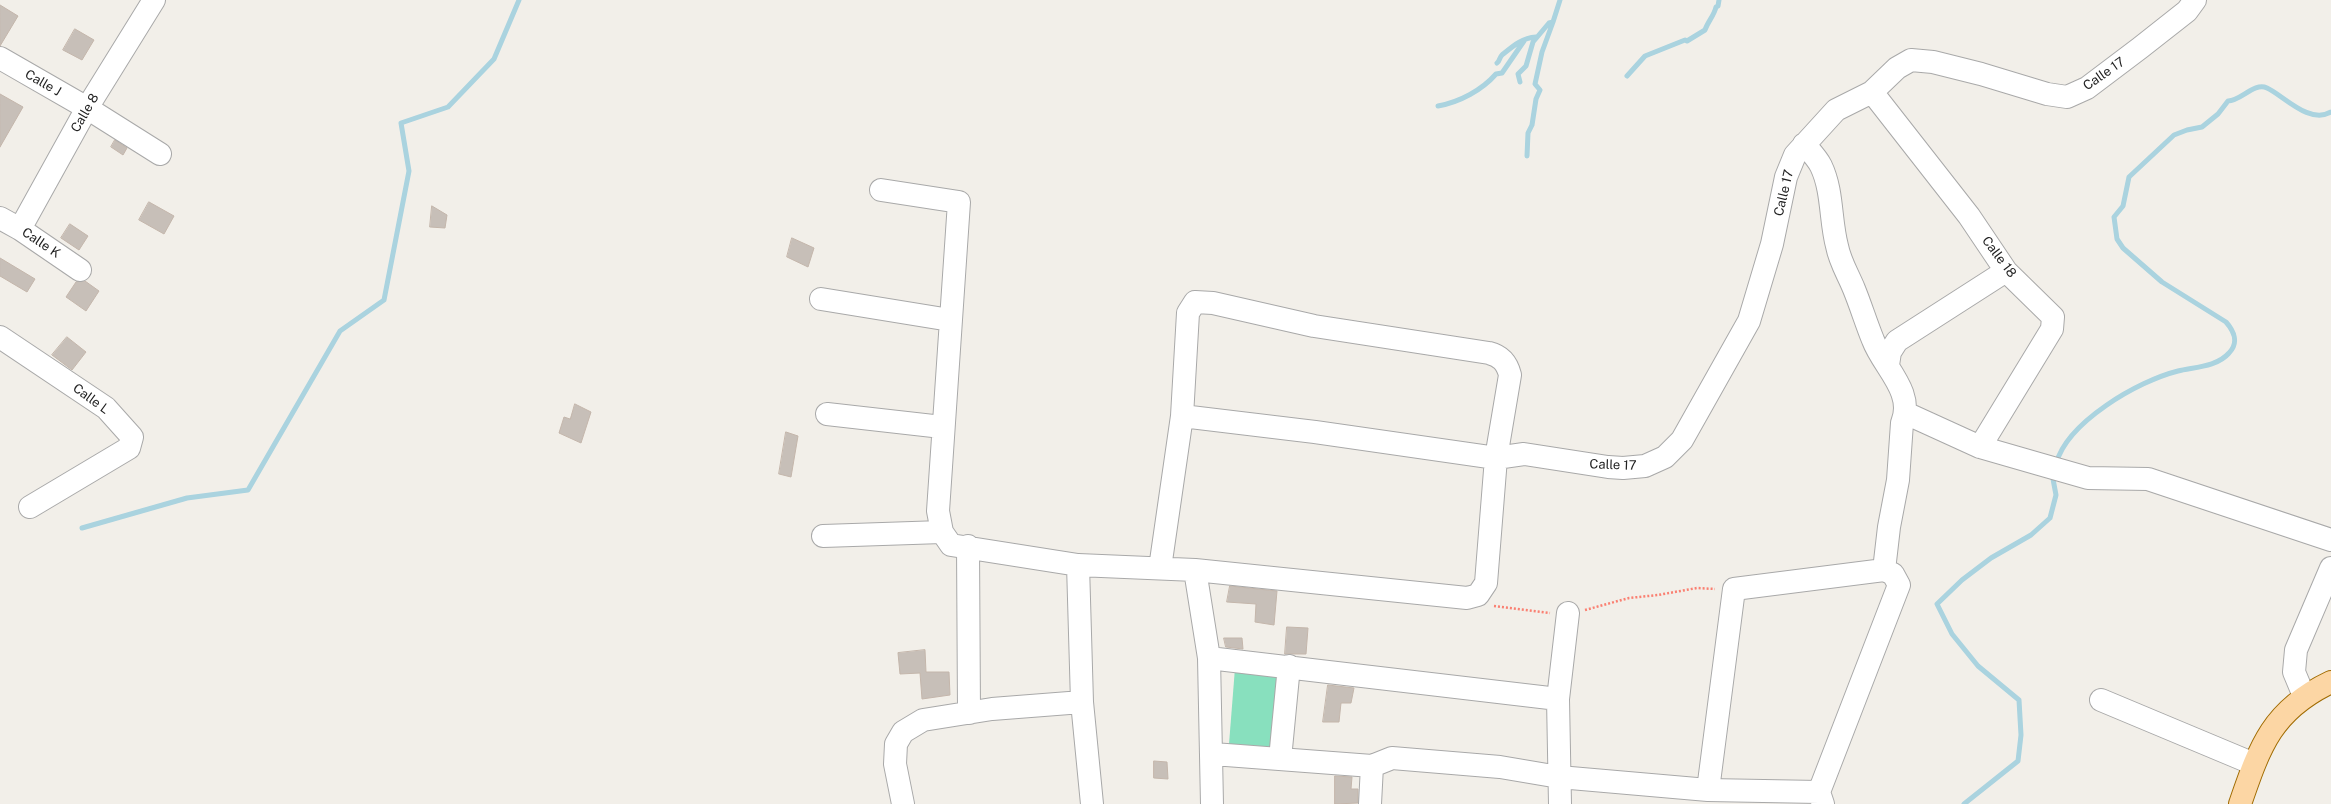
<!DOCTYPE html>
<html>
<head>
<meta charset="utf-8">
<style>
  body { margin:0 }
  canvas { display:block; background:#f2efe9 }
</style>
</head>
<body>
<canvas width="2331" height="804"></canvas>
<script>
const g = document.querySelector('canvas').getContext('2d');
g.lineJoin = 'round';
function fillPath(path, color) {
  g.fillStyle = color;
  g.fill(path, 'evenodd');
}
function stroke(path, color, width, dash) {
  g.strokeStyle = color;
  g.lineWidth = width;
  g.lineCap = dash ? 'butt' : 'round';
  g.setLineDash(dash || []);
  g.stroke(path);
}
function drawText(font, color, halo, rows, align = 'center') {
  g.font = font + ' "Public Sans",sans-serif';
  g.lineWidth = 4;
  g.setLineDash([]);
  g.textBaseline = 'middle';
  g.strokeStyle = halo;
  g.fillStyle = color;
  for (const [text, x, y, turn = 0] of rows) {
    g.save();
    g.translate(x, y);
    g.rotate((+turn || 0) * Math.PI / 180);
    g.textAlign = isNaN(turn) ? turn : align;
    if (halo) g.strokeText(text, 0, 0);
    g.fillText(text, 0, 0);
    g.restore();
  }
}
const pitch = new Path2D(`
  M1235,668l46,4 -5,75 -47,-3z`);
const stream = new Path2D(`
  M1497,63c3,-2 2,-5 5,-8 11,-9 20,-17 34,-18
  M1627,76l18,-20 40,-16 2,1 18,-11c3,-9 9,-14 11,-23l2,-1 1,-6
  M1520,82l-2,-8 8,-8 7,-24 16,-19 4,-1 7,-22
  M1438,106c22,-4 44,-16 58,-32l6,-1 22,-32
  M1527,156l1,-23 4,-8 4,-26 4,-9 -5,-6 7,-32 11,-30
  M2056,464c11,-42 82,-83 122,-93 16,-4 39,-4 51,-18 10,-10 5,-22 -3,-31l-64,-40 -39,-34 -6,-9 -3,-22 9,-11 6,-29 45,-42 13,-5 15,-3 16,-13 10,-13c13,0 26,-19 39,-13 16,7 42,37 64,24
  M82,528l105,-30 61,-8 92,-159 44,-31 25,-129 -8,-48 47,-16 46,-48 25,-59
  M1964,804l54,-43 3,-26 -2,-35 -41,-34 -26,-32 -15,-30 25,-24 29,-22 40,-23 19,-17 6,-23 -3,-16 1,-5`);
const building = new Path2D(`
  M0,5l18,11 -18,30z
  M75,29l19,11 -12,20 -19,-10z
  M0,94l23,13 -23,40z
  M115,140l12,8 -4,7 -12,-8z
  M149,202l25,14 -10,18 -25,-14z
  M432,206l15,9 -2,13 -15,-1z
  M70,224l18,12 -9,14 -18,-12z
  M792,238l22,10 -6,19 -21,-10z
  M0,258l35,21 -8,13 -27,-16z
  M85,281l14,10 -13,20 -20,-14 10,-15z
  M67,337l19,15 -14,18 -20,-15z
  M575,404l16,8 -10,31 -22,-10 5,-16 6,2z
  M786,432l12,4 -7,41 -12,-3z
  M1230,586l47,5 -3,34 -19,-3 1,-18 -29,-2z
  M1287,627l21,1 -2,26h-21z
  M1224,638h18l1,11 -17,-2z
  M925,650l1,22h23l1,23 -28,4 -2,-26 -20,1 -2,-21z
  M1328,685l26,3 -3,15h-10l-2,19h-16z
  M1154,761l13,1 1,17 -14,-1z
  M1335,776l17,1 -1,12h7v14l-23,1z`);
const path = new Path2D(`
  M1494,606l56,7
  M1585,610l44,-12 29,-3 39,-7 18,1`);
const minor = new Path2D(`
  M0,58l87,50 73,46
  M1872,92l97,124 37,55 47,46 -1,12 -72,118
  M1804,144c6,7 13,14 17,22 12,25 9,54 16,80 3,16 11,28 17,43 7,17 12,34 19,51 10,27 42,52 29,83l-4,57 -9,47 -5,43
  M881,190l78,12 -21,309 4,21 9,13 127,20 117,5 272,28 11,-3 8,-12 10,-125 14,-83c-3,-12 -9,-19 -21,-22l-175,-27 -101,-23 -18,-1 -7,11 -6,103 -22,152
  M0,218l20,11 60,41
  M20,229l67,-121 67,-108
  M821,299l129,21
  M0,337l106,71 26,29 -3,11 -99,59
  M1888,365l2,-13 7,-11 109,-70
  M827,414l115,13
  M1905,415l7,1 68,31 59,17 49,14 60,1 183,61
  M1182,416l133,16 181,26 28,-4 84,13 15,1 22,-2 20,-9 17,-17 67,-119 23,-77 14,-67 9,-22 41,-45 36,-18 25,-24 14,-8 22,2 48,12 66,20 20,3 20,-9 53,-40 47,-37 8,-11
  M823,536l119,-4
  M968,546l1,167
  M1078,565l4,137 10,102
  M1195,570l14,88 3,146
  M1209,658l349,41
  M2304,696l-10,-24 2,-22 35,-82
  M2101,700l153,64
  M1213,754l159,12 20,-8 108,9 59,10 149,13 111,2
  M1280,759l9,-93
  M1708,790l26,-201 150,-19 9,4 6,11 -80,207 4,12
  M903,804l-8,-40 1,-20 7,-12 20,-12 69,-11 90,-7
  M1370,804l2,-38
  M1560,804l-2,-105 10,-86`);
const major = new Path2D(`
  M2240,804c20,-58 32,-94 91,-122`);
const streetNames = [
  ["Calle 17",2104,74,-35],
  ["Calle J",43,83,30],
  ["Calle 8",85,113,-60],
  ["Calle 17",1784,193,-77],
  ["Calle K",41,243,34],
  ["Calle 18",1999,257,53],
  ["Calle L",91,399,36],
  ["Calle 17",1613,465,2]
];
fillPath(pitch, '#88e0be');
stroke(stream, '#aad3df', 5);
fillPath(building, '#c7bfb8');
stroke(building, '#c4b6ab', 1);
stroke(minor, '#a9a9a9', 24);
stroke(major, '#a06b00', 24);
stroke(path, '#fa8072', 2.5, [2, 2]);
stroke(minor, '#fff', 22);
stroke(major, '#fcd6a4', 22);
drawText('13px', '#222', '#fff', streetNames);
</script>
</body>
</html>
